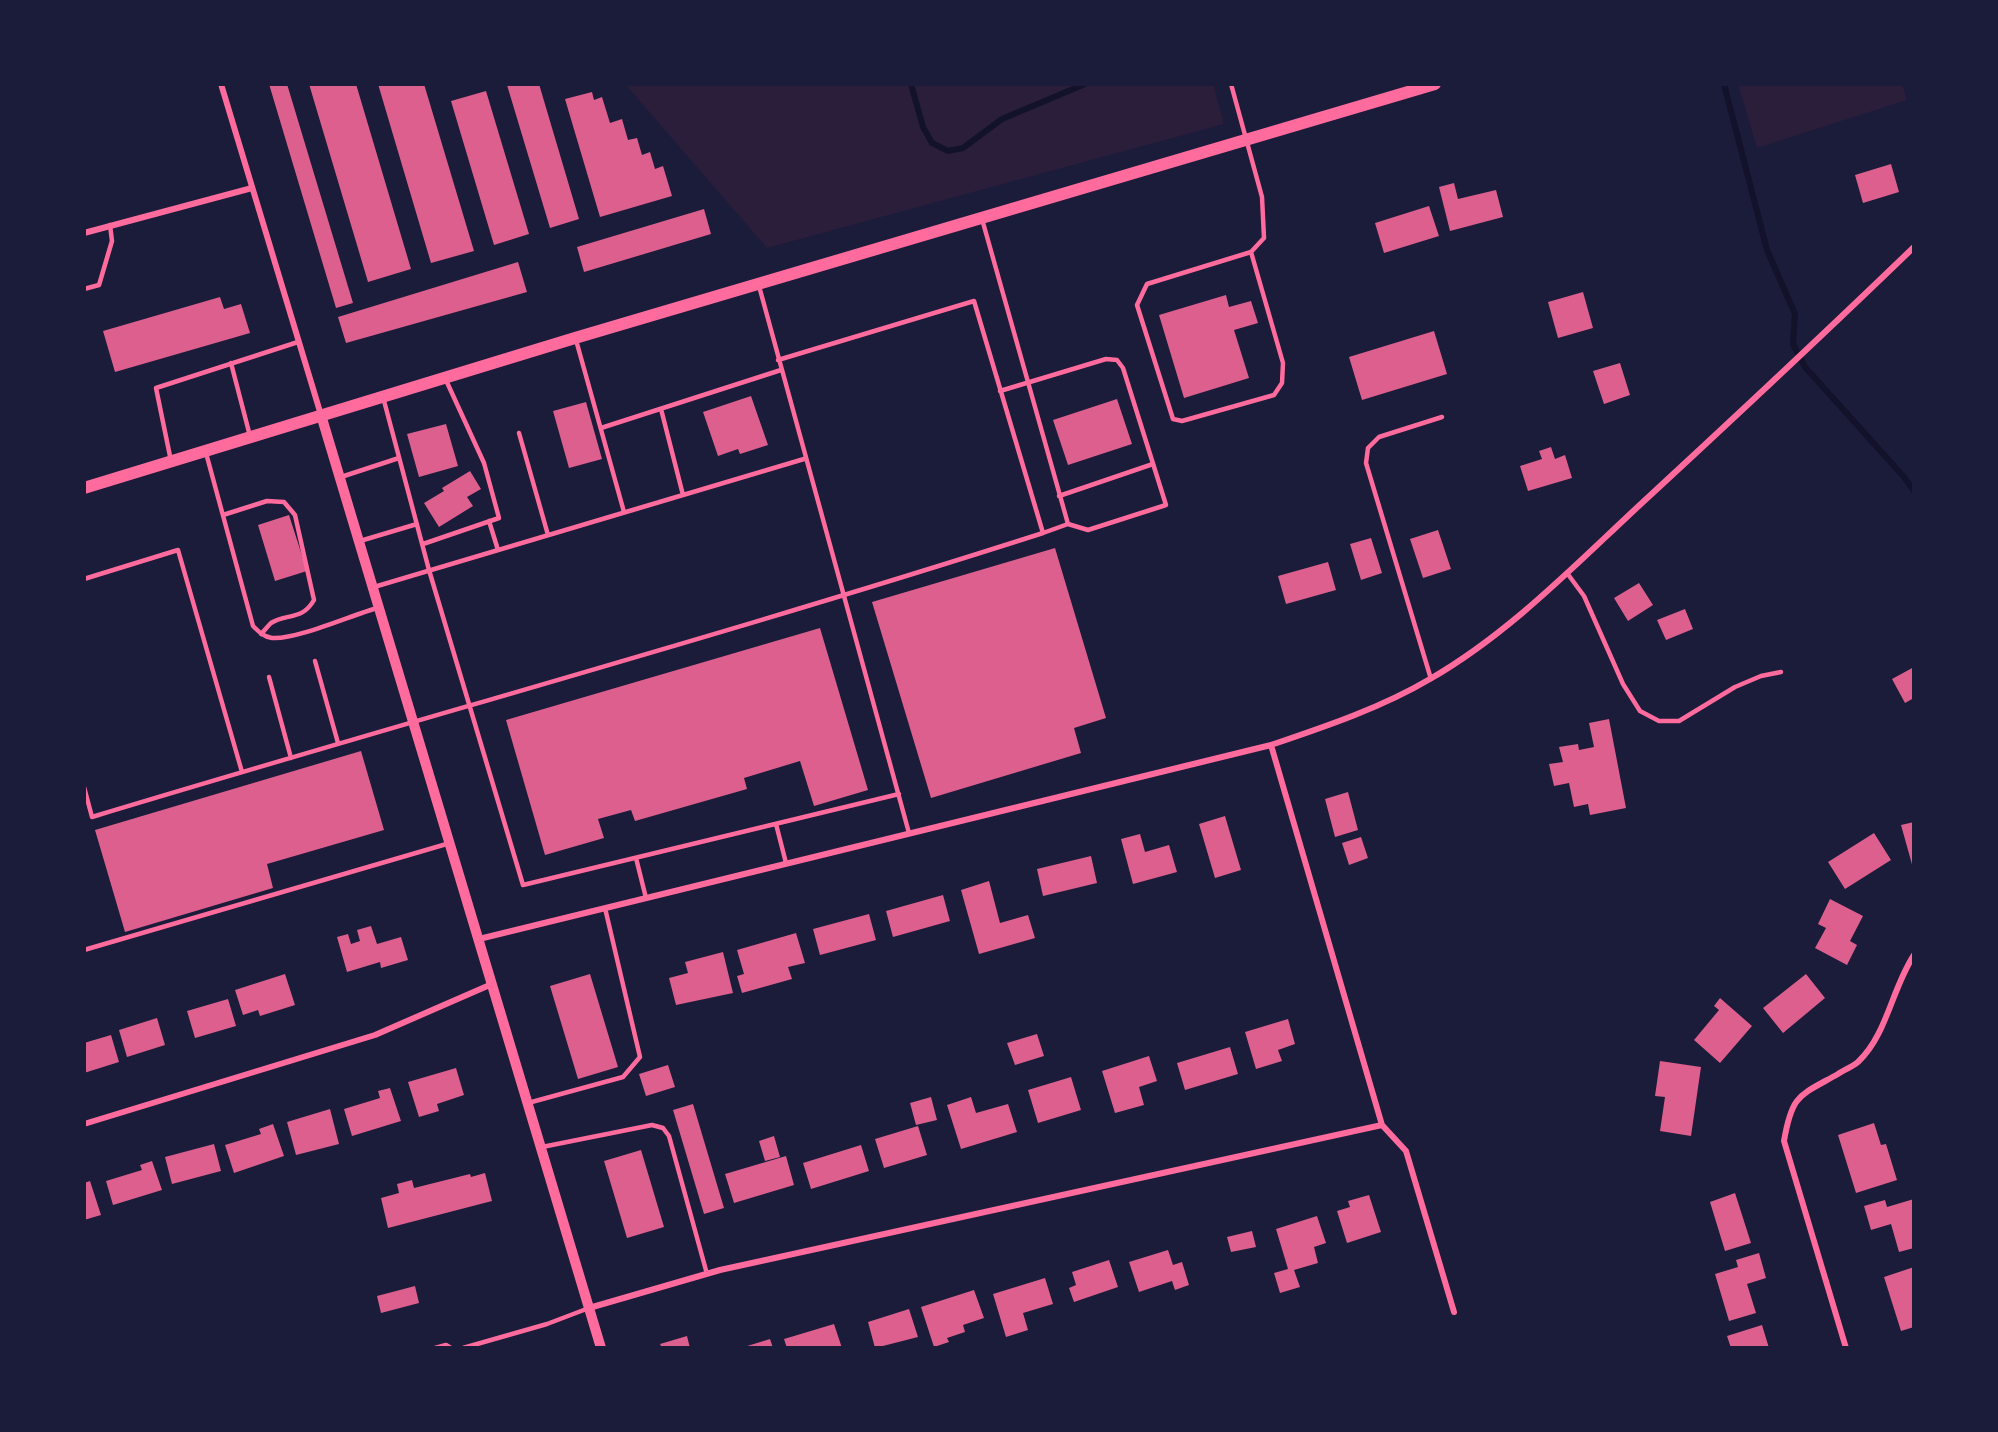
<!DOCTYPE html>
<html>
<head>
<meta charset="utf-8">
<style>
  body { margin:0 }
  #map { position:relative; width:1998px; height:1432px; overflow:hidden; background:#1b1b3a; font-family:Cabin,sans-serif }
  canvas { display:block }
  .frame { position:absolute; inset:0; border:86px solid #1b1b3a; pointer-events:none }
</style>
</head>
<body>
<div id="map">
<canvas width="1998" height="1432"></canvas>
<div class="frame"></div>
</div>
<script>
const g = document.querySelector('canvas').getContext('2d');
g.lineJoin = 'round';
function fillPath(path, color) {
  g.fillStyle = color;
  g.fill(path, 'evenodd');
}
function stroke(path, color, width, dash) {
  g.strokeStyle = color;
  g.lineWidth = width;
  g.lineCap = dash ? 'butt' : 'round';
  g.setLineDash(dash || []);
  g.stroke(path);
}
const green = new Path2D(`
  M625,84h588l11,40 -457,124z
  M1738,84h164l5,16 -150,48z`);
const stream = new Path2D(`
  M911,84l12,43 9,16 16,8 15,-3 39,-29 83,-35
  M1724,84l43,166 28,64 -2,30 12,23 99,110 10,14`);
const building = new Path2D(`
  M269,84h18l66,219 -17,5z
  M309,84h47l55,185 -43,13z
  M378,84h46l50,167 -43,12z
  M510,84h29l40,135 -29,9 -43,-143z
  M486,91l43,143 -35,11 -43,-144z
  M592,92l2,8 8,-3 8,26 12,-4 6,21 9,-2 5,17 8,-3 5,17 8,-3 9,30 -72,21 -35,-118z
  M1891,164l8,28 -36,11 -8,-28z
  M1454,183l4,16 38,-9 7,27 -53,14 -11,-44z
  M1429,206l10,30 -55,17 -9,-30z
  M704,209l7,25 -127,38 -7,-25z
  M518,262l9,30 -181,51 -8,-26z
  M1583,292l10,36 -35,10 -10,-36z
  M1226,295l3,12 22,-6 7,22 -24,7 15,48 -65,20 -25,-83z
  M220,297l4,12 17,-5 9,29 -135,39 -12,-41z
  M1434,331l13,43 -85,26 -13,-43z
  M1620,363l10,32 -26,9 -11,-33z
  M751,396l17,49 -28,9 -2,-5 -20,7 -15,-44z
  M1117,399l15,45 -64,21 -15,-45z
  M586,402l16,57 -33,9 -16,-57z
  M446,424l12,42 -39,11 -12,-43z
  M1551,447l4,12 10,-4 7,23 -44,13 -8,-25 22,-7 -3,-8z
  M470,471l11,18 -14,8 6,9 -34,21 -15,-24 20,-12 -2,-3z
  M289,515l18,56 -32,10 -17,-56z
  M1438,530l13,39 -28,9 -13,-39z
  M1371,538l11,35 -21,7 -11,-36z
  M1055,548l51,170 -32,10 7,25 -150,45 -59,-196z
  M1328,562l8,28 -50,14 -8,-28z
  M1639,583l14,22 -25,16 -14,-23z
  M1685,609l8,20 -27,11 -9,-20z
  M820,628l48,162 -54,16 -14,-45 -56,17 3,11 -112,32 -4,-11 -33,9 6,19 -59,17 -39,-135z
  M1914,667v31l-9,5 -13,-24z
  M1609,719l17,89 -36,7 -2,-11 -14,3 -5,-24 -15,3 -5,-22 14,-2 -4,-15 19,-3 1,6 15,-3 -5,-24z
  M361,751l23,79 -117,34 6,24 -148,44 -30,-102z
  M1348,792l10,38 -23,7 -10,-38z
  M1225,816l16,54 -26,8 -16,-54z
  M1914,822v46h-1l-12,-43z
  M1874,833l17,27 -46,29 -17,-27z
  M1140,834l5,18 24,-7 8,27 -44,12 -12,-45z
  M1361,837l7,21 -19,7 -7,-22z
  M1091,856l6,27 -54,13 -6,-27z
  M989,881l11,42 28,-8 7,23 -56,16 -18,-64z
  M943,895l7,26 -57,16 -7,-26z
  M1830,899l33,17 -13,25 7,4 -10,20 -32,-17 11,-20 -8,-4z
  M869,914l7,26 -56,15 -7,-26z
  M371,926l6,18 24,-7 7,23 -27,8 -1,-6 -33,10 -10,-35 11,-3 3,10 9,-3 -3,-11z
  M796,933l9,30 -17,4 4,12 -50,14 -5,-17 7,-2 -7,-24z
  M723,952l10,41 -57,12 -7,-27 19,-5 -3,-11z
  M285,974l10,31 -35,11 -2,-6 -15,5 -8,-25z
  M590,974l28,93 -40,12 -28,-93z
  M1806,974l19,24 -42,35 -20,-25z
  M1720,998l32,28 -32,37 -26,-23 25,-30 -5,-4z
  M228,999l8,27 -41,12 -8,-27z
  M157,1018l8,27 -38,12 -8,-27z
  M1288,1019l7,25 -17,6 4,11 -26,8 -11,-37z
  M1037,1034l7,22 -29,9 -8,-22z
  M111,1035l8,27 -35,11v-30z
  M1230,1047l8,27 -53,16 -8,-27z
  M1149,1056l8,25 -18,6 5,18 -29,8 -13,-42z
  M1660,1061l41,6 -10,69 -31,-5 5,-34 -10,-1z
  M668,1065l7,22 -29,9 -7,-22z
  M456,1068l8,27 -27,9 2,7 -20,6 -11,-35z
  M1071,1077l10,33 -43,13 -10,-33z
  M390,1088l11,33 -49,15 -8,-27 36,-11 -2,-7z
  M931,1097l6,23 -21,5 -6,-22z
  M971,1097l5,16 32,-9 9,28 -56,17 -14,-44z
  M693,1104l31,104 -20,6 -31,-104z
  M330,1109l9,35 -43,11 -9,-33z
  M1874,1123l7,22 5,-1 11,36 -41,13 -18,-58z
  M273,1124l11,32 -50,17 -9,-28 36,-11 -2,-5z
  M918,1126l9,29 -43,13 -9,-29z
  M774,1136l6,21 -15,4 -6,-20z
  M214,1144l7,27 -49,13 -7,-27z
  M861,1145l8,26 -58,18 -8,-26z
  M641,1150l23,77 -37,11 -23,-77z
  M786,1156l8,29 -60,18 -9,-29z
  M152,1161l10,29 -49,15 -7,-24 36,-11 -2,-5z
  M485,1173l7,28 -104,27 -7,-30 18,-5 -2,-9 15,-4 2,8 56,-14 1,3z
  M90,1181l11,34 -17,5v-37z
  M1735,1193l16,50 -26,8 -15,-49z
  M1369,1195l12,37 -34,11 -10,-32 13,-4 -2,-6z
  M1914,1199v49l-15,4 -8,-28 -20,6 -7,-24 21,-6 2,7z
  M1317,1216l9,27 -12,4 4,16 -24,7 6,17 -20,6 -6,-20 14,-4 -12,-40z
  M1252,1231l4,16 -25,5 -4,-15z
  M1168,1250l5,15 9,-3 7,23 -14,5 -3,-9 -33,11 -10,-30z
  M1759,1253l7,25 -19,6 9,29 -27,8 -14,-47 23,-7 -2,-7z
  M1109,1260l9,27 -44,15 -5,-14 7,-3 -4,-13z
  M1914,1267v60l-13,4 -17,-54z
  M1045,1278l8,26 -30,9 5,17 -22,7 -13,-43z
  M415,1286l4,17 -38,10 -4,-17z
  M974,1290l10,28 -21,7 2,7 -18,6 2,4 -15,5 -13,-40z
  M909,1309l9,28 -43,11 -7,-26z
  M834,1324l8,24h-55l-3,-9z
  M1762,1325l7,23h-38l-4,-12z
  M687,1336l3,12h-28l-2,-4z
  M770,1339l3,9h-29v-1z`);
const service = new Path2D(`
  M1231,84l31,113 2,41 -13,14 -104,32 -10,21 36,114 9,2 92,-26 8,-12 1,-20 -32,-111
  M982,219l86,305 -25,9
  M759,286l150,547
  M84,289l15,-4 13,-44 -2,-16
  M576,340l48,172
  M231,363l19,73
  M1000,391l106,-32 11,1 6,8 43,137 -78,25 -20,-6
  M383,397l46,173 94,315 376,-91
  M661,409l22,86
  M601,428l180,-58
  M519,433l29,102
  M206,453l47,173c6,6 11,11 19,12 24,2 80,-23 105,-30
  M171,461l-15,-73 142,-46
  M341,477l58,-19
  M1059,496l94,-32
  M223,515l44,-14 17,1 11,13 19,85c-12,21 -27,13 -43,23 -3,3 -7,8 -10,11
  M489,521l9,29
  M360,541l57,-17
  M423,544l76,-26 -15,-55 -39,-85
  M1567,573l17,23 39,88 17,27 19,10h20l56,-34 26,-11 20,-4
  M84,579l94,-29 64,222
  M374,587l430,-128
  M315,661l23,82
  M269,677l22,81
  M1431,679l-65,-216 2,-15 11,-11 63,-20
  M84,787l8,30c317,-96 636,-183 951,-284l-69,-232 -196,59
  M776,824l10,39
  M636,858l10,40
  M84,950l366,-107
  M528,1103l95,-26 17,-20 -35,-149
  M542,1147l110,-22 11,3 6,8 38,138
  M435,1348l11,-3 5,3
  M463,1348l84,-24 42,-16`);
const minor = new Path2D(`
  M221,84l100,331
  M84,233l168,-45
  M1271,745l111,380 24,26 48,161
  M479,939l792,-194c53,-18 110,-37 159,-66 80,-46 146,-115 213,-177 91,-84 182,-169 271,-255
  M84,1124l291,-89 117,-51
  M589,1308l131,-38 662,-145
  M1846,1348l-62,-207c8,-47 15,-45 54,-67 6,-4 14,-7 20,-12 29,-27 34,-74 56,-107`);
const tertiary = new Path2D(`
  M321,415l280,933`);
const secondary = new Path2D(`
  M84,488l491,-150 860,-254`);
fillPath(green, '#2a1e3b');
stroke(stream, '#12122b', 6);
fillPath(building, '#dd5f8e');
stroke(service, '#ff6b9d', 4.5);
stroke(minor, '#ff6b9d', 6);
stroke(tertiary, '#ff6b9d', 10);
stroke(secondary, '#ff6b9d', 12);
</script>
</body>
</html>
